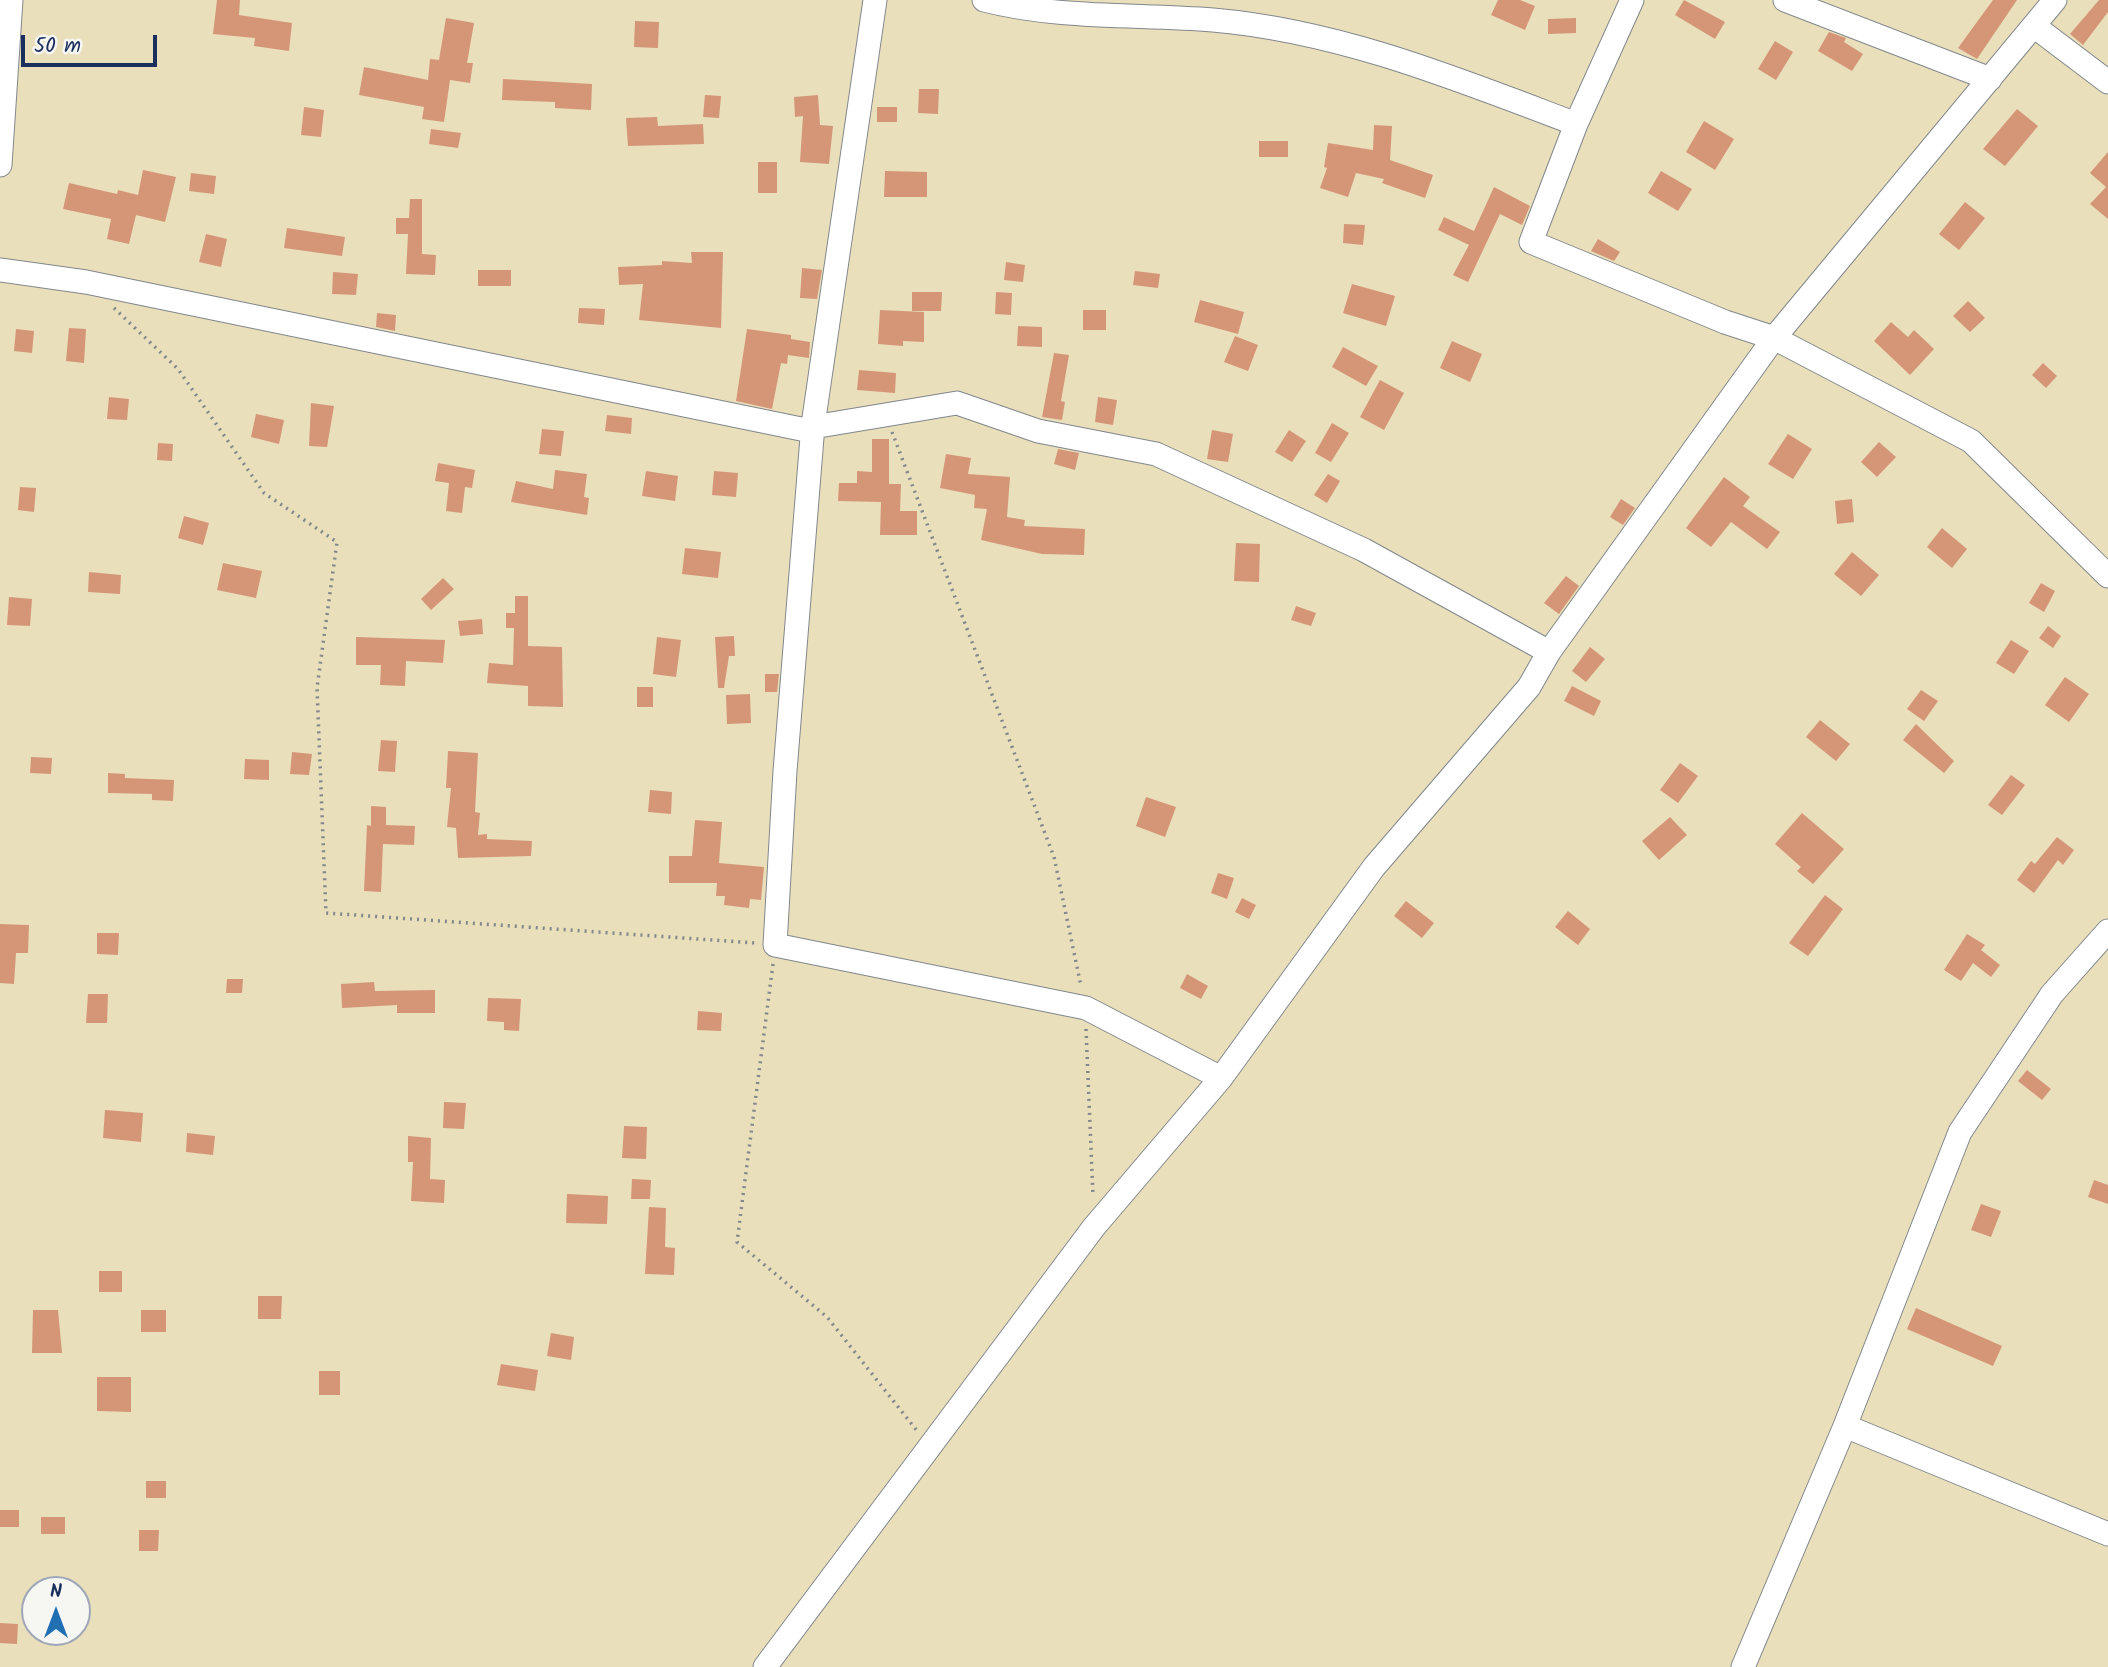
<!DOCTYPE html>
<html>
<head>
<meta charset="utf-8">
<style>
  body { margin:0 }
  #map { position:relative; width:2108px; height:1667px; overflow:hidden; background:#e9dfbb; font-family:Kalam,sans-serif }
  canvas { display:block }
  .north { position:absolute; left:21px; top:1576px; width:70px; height:70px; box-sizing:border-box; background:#f6f6f2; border:2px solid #9ea6b7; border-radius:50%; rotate:0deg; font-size:19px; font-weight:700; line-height:28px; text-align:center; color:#1b2f5e }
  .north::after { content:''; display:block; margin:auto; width:24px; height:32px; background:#1f6fb2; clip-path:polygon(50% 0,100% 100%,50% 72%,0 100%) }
  .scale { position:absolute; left:21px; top:35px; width:136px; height:32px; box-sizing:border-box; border:4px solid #1b2f5e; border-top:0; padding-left:9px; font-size:21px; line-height:24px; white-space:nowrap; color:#1b2f5e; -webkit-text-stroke:5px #f6f6f2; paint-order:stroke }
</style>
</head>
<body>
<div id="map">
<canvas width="2108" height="1667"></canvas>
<div class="north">N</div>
<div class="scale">50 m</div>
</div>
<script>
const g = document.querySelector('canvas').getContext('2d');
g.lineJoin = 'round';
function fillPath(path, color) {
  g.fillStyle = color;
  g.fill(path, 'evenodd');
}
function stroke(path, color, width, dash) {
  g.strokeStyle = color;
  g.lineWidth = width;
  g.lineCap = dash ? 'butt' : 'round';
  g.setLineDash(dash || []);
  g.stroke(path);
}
const building = new Path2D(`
  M217,0h23l-1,15 53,8 -3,28 -35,-5 1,-8 -42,-4z
  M1498,0h22l15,6 -10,24 -34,-15z
  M1684,0l41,22 -10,17 -40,-24z
  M1993,0h24l-40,59 -19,-11z
  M2099,0h9v12l-25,33 -13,-11z
  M446,18l28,5 -7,40h6l-3,20 -20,-3 -6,42 -22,-3 2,-12 -65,-12 5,-28 64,13 2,-21 9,1z
  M1576,18v15l-28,1v-15z
  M635,21l24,1 -1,26 -24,-1z
  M1829,32l17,6 -2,4 19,12 -11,17 -34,-20z
  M1775,41l18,11 -17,28 -18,-11z
  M503,79l89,5 -1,26 -36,-2v-6l-53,-2z
  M919,89h20l-1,25 -20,-1z
  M705,95l16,1 -2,22 -16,-1z
  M818,95l2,30 13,1 -4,38 -29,-2 3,-46 -8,1 -1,-20z
  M304,107l20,3 -3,27 -20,-2z
  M877,107h20v15h-20z
  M2017,109l21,17 -33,40 -22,-17z
  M657,117l1,9 45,-2 1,20 -76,2 -2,-28z
  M1704,121l30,18 -19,31 -29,-18z
  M1374,125l18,1 -2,34 43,15 -8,23 -43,-15 2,-4 -28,-6 -8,24 -28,-9 7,-20 -3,-1 4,-24 45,7z
  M431,129l30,4 -3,15 -29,-4z
  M1259,141h29v16h-29z
  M2108,152v67l-18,-15 16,-17 -16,-14z
  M758,162h19v31h-19z
  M143,170l33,7 -11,45 -29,-7 -7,29 -22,-5 4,-20 -48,-10 6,-26 48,11 1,-4 20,5z
  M885,171l42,1v25h-43z
  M1661,171l31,18 -14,22 -30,-18z
  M191,173l25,3 -2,18 -25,-3z
  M1494,187l36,19 -8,19 -22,-11 -32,68 -15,-7 16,-30 -31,-15 6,-13 30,14z
  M410,199h12v55l14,1 -1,20 -29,-1 2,-40h-12v-16h13z
  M1965,202l20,16 -26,32 -20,-16z
  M1344,224l21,1 -2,20 -20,-2z
  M287,228l58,9 -3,19 -58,-8z
  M206,234l21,5 -6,28 -22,-5z
  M1598,239l22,13 -6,9 -23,-10z
  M691,252h32l-2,76 -82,-8 4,-36 -24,1 -1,-18 44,-2v-4l30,2z
  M1006,262l19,3 -2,17 -19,-2z
  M802,268l20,2 -5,29 -17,-1z
  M478,270h33v16h-33z
  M1135,271l25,3 -2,14 -25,-3z
  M333,272l25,2 -2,21 -24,-1z
  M1352,284l43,12 -9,30 -43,-13z
  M912,292h30l-1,19h-29z
  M996,292l16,1 -1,22 -16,-1z
  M1200,300l44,12 -6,22 -44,-12z
  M1968,301l17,17 -15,14 -17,-16z
  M579,308l26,1 -1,16 -26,-2z
  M880,310l44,2v30l-21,-1v5l-25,-2z
  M1083,310h23v20h-23z
  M377,313l19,2 -1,16 -19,-4z
  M1891,322l17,15 6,-7 20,19 -24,26 -36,-34z
  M1018,326l24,1v20l-25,-1z
  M69,328l17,1 -2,34 -18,-2z
  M16,329l18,2 -2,22 -18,-2z
  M747,329l44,6v4l19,3 -1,16 -21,-3 -1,9 -6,-1 -9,46 -36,-8z
  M1235,336l23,9 -10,26 -24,-9z
  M1452,341l30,13 -12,28 -30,-14z
  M1343,347l35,19 -12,20 -34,-19z
  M1054,353l15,2 -8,46 4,1 -3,18 -20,-3z
  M2043,363l14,13 -11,12 -14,-13z
  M859,370l37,3 -1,20 -38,-3z
  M1380,380l24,13 -20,37 -24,-13z
  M109,397l20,2 -2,21 -20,-1z
  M1098,397l19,3 -4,25 -18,-3z
  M311,403l23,3 -7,41 -18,-1z
  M256,414l28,6 -5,24 -28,-7z
  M607,415l25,3 -1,16 -26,-3z
  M1332,423l17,10 -18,29 -16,-9z
  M542,429l22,2 -3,25 -22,-2z
  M1212,430l21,4 -5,28 -21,-3z
  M1289,430l17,11 -14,21 -17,-10z
  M1788,434l24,15 -19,30 -25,-15z
  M872,439h17v45h12l-1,27h17v24h-37l1,-33 -43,-1 1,-18h18v-12l15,1z
  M1879,442l17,15 -19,20 -16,-15z
  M158,443l15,1 -1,17 -15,-1z
  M1058,449l21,4 -4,17 -21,-6z
  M946,454l25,4 -3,16 42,3 -3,40 18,3 -1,6 61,3 -1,26 -42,-1 -61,-14 6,-31 -13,-1 1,-13 -35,-7z
  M438,463l37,7 -3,18 -7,-1 -3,26 -16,-2 3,-28 -14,-2z
  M555,470l32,4 -3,23 5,1 -2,17 -76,-13 5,-21 37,8z
  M646,471l32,5 -3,25 -33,-5z
  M714,471l24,2 -2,24 -24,-2z
  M1328,474l12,7 -13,22 -13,-8z
  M1724,477l26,20 -7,9 37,26 -13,17 -36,-27 -20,25 -25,-19z
  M20,487l16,1 -2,24 -16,-2z
  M1621,499l14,9 -12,17 -13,-8z
  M1852,499l2,23 -17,2 -2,-23z
  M184,516l25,7 -6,22 -25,-7z
  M1942,528l25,21 -15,19 -25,-21z
  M1236,543l24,1 -1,38 -25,-1z
  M685,548l36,4 -3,26 -36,-4z
  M1852,552l27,23 -18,21 -27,-22z
  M223,563l39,8 -6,27 -39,-8z
  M89,572l32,3 -1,19 -32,-2z
  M1566,576l13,10 -20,28 -15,-11z
  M443,578l11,11 -23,21 -10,-11z
  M2041,583l14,8 -11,21 -15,-9z
  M515,596h13v50l34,1 1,60 -35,-1v-20l-41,-3 2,-20 24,2 1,-37h-8v-15h9z
  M9,597l23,2 -2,27 -23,-1z
  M1296,606l20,7 -5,13 -20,-6z
  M482,619l1,15 -23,2 -2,-15z
  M2048,626l13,10 -8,12 -14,-10z
  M734,636l1,20h-6l-5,32h-6l-3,-51z
  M356,637l89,3 -2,23 -37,-2 -1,25 -25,-1 1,-20h-25z
  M657,637l24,3 -5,37 -23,-3z
  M2011,640l18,11 -15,23 -18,-11z
  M1590,647l15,12 -19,23 -14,-11z
  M765,674h14l-2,18h-12z
  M2065,677l24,17 -20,28 -24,-17z
  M1572,686l29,15 -7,15 -30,-15z
  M637,687h16v20h-16z
  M1921,690l17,11 -14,20 -17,-12z
  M750,694l1,29 -24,1 -1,-29z
  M1820,720l30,24 -14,17 -30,-24z
  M1916,724l38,37 -10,12 -41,-33z
  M381,740l16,1 -2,31 -17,-1z
  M448,751l30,2 -3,59 5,1 -2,22 9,-1v5l45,2 -1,15 -73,2 -2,-30 -9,-1 4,-39h-5z
  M292,752l20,2 -3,21 -19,-1z
  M31,757l21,1 -1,16 -21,-1z
  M245,759l24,1v20l-25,-1z
  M1680,763l18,13 -20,27 -18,-13z
  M108,773l17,1v4l49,2 -1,21 -21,-1v-6l-44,-1z
  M2011,775l14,10 -23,30 -14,-10z
  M650,790l22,2 -1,22 -23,-2z
  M1146,797l30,10 -11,30 -29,-11z
  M371,806l15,1v18l29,1 -1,19 -31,-1 -2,48 -17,-1 3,-66 4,1z
  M1802,813l42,36 -31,35 -16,-13 4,-4 -26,-23z
  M1670,817l17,18 -28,25 -17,-19z
  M695,820l27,2 -3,41 45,4 -3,33 -11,-1 -1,9 -25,-3 1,-9h-9l1,-13h-48v-27h23z
  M2057,837l17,13 -11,15 -5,-5 -24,33 -17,-13 14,-19 4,3z
  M1218,873l16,5 -7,21 -16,-6z
  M1825,895l18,14 -35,47 -19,-13z
  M1242,898l14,7 -7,14 -14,-7z
  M1406,901l28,22 -12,15 -28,-22z
  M1568,911l22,18 -12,16 -23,-18z
  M0,924l29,1 -1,28h-12l-2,31 -14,-1z
  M97,933h22l-1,22 -21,-1z
  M1967,934l18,11 -4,5 19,15 -9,12 -18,-14 -12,18 -17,-11z
  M1187,974l21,12 -7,13 -21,-11z
  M227,979h16l-1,14h-16z
  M374,982l1,9 60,-1v23h-38v-8l-55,3 -1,-24z
  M88,994h20l-1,29h-21z
  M488,998l33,1 -2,32 -15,-1v-8l-17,-1z
  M698,1011l24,2 -1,18 -24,-1z
  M2027,1070l24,19 -9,11 -24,-19z
  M444,1102l22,1 -2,26 -21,-1z
  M105,1110l38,3 -2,29 -38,-4z
  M624,1126l23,1 -1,32 -24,-1z
  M187,1133l28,3 -2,19 -27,-3z
  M408,1136l23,2 -1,41 15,1 -1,23 -33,-2 2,-39h-5z
  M632,1179l19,1 -1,19h-19z
  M2094,1180l14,5v19l-20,-7z
  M567,1194l41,2 -1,28 -41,-1z
  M1981,1204l20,7 -10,26 -20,-7z
  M649,1207l17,1 -1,39 10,1 -1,27 -29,-1z
  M99,1271h23v21h-23z
  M258,1296h24l-1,23h-23z
  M1916,1308l86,38 -9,20 -86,-37z
  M33,1310h25l4,43h-30z
  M141,1310h25v22h-25z
  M551,1333l23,4 -3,23 -24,-4z
  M501,1364l37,6 -3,21 -38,-6z
  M319,1371h21v24h-21z
  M97,1377h34v35l-34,-1z
  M146,1481h20v17h-20z
  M0,1510h19v17h-19z
  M41,1517h24v17h-24z
  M139,1530h20l-1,21h-19z
  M0,1623l18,1 -1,20 -17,-1z`);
const path = new Path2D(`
  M114,308l64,61 86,124 73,49 -20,146 9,225 429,30
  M892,432l162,425 27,129
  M773,964l-36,278 90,75 91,115
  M1086,1029l7,167`);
const minor = new Path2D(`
  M875,0l-62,425 -28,346 -10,174 311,63 135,70
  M984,0c74,19 154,14 229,20 127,11 244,59 363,104l-45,118 194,80 49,16 197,103 137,135
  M1785,0l205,79
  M2034,26l74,56
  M1576,124l56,-124
  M0,165l11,-165
  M0,270l86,12 715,147 156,-26 81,28 118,23 208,96 185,102
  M1845,1426l263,108
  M765,1667l329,-440 127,-149 153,-211 155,-180 20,-35 225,-314 281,-338
  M1743,1667l102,-241 115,-294 92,-138 56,-63`);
fillPath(building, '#d59678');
stroke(minor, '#82878c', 25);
stroke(path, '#82878c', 3.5, [2, 5]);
stroke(minor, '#fff', 23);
</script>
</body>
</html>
